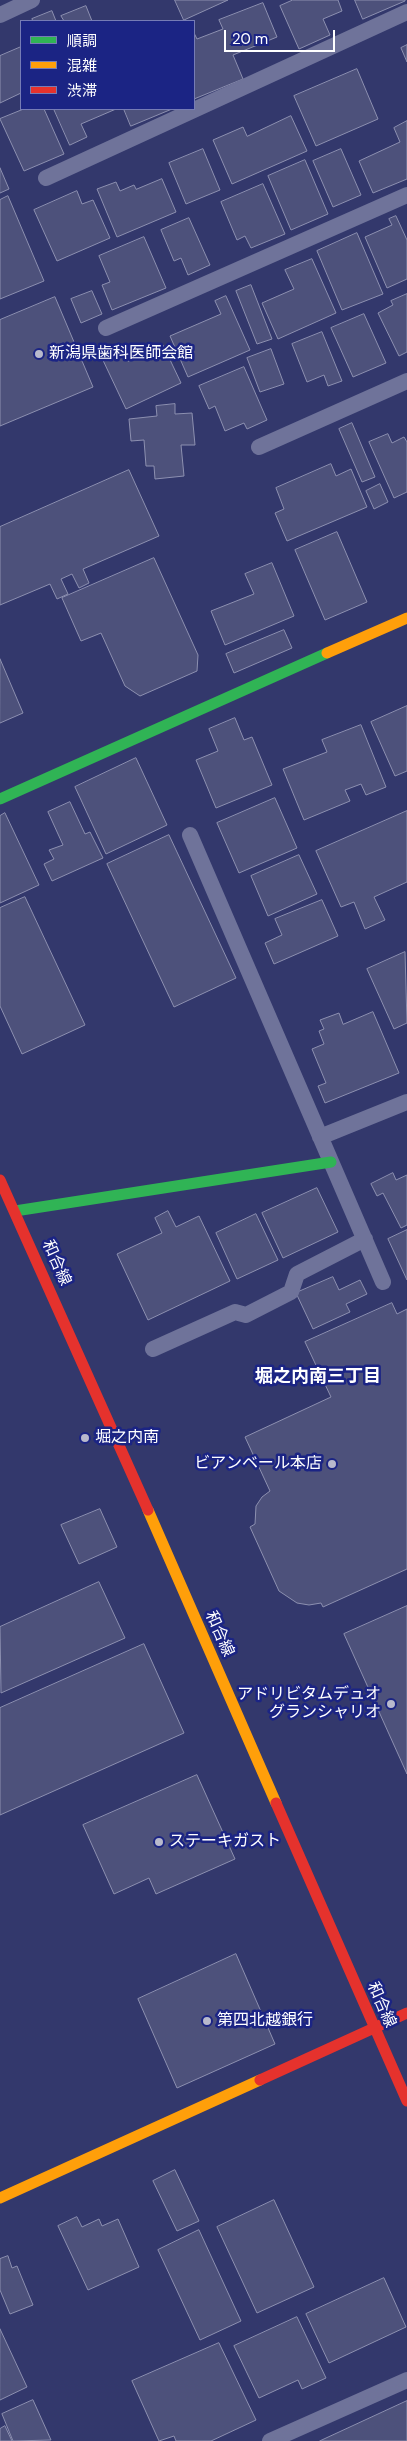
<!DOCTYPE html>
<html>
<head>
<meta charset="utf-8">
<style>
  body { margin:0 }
  #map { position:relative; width:407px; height:2441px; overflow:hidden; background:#33386c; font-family:"DM Sans","Noto Sans JP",sans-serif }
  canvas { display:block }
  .legend { position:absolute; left:20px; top:20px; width:175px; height:90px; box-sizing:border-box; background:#1b2484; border:1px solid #767cb5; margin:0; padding:6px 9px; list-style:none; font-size:15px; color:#fff }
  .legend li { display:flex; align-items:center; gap:10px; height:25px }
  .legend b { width:25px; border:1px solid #767cb5 }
  .scale { position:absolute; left:224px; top:30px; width:111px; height:22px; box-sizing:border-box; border:2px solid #fff; border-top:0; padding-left:6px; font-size:15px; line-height:18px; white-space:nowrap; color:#fff; -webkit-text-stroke:4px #1b2484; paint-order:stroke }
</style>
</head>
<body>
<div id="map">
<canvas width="407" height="2441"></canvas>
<ul class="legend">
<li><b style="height:6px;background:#30b455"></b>順調</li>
<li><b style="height:6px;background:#ff9f0a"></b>混雑</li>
<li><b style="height:6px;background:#e5322d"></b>渋滞</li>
</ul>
<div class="scale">20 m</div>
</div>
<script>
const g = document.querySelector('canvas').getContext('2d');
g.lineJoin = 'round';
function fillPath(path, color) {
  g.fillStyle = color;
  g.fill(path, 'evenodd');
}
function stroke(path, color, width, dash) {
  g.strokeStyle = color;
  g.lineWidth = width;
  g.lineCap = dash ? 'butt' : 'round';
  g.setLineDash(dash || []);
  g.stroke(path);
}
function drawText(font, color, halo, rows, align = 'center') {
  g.font = font + ' "DM Sans","Noto Sans JP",sans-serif';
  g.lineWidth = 5;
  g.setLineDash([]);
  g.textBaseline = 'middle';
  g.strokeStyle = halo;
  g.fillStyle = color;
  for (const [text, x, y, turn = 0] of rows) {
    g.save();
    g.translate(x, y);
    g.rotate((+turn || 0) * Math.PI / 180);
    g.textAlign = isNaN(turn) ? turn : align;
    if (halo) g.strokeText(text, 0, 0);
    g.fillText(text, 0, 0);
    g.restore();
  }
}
const building = new Path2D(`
  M175,0h53l-44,20z
  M293,0h45l4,11 -19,8 7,16 -31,14 -19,-43z
  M355,0h50v1l-42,18z
  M263,3l14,34 -44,18 10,24 -49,20v-66l3,6 26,-10 -4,-9z
  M86,6l6,15h-28l-3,-5z
  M52,11l4,10h-23l-1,-2z
  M407,45v17l-6,-14z
  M21,47v46l-21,10v-47z
  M357,69l21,50 -62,27 -22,-50z
  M24,109h20l20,45 -40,17 -24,-52z
  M54,109h62l-35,15 6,13 -17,8z
  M124,109h48l-41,17z
  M291,116l16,35 -75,33 -19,-44 30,-13 4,9z
  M407,121v58l-34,14 -14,-32 41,-19 -6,-14z
  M203,149l17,41 -34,14 -17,-41z
  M341,149l20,46 -28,12 -20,-46z
  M305,160l23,54 -37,16 -23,-54z
  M0,168l9,21 -9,4z
  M162,179l14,33 -59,25 -20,-48 19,-7 4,9 14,-6 2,4z
  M263,184l22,50 -34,14 -6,-12 -8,4 -16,-38z
  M77,191l5,13 11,-4 17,38 -53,23 -23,-51z
  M8,196l36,85 -44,18v-99z
  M396,216l11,24v39l-20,9 -22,-51 27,-12 -3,-6z
  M189,218l21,47 -22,10 -7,-17 -7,3 -13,-31z
  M357,233l26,61 -41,16 -25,-59z
  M144,237l22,51 -54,22 -10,-25 8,-3 -11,-26z
  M312,259l24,54 -58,26 -16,-36 32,-14 -9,-19z
  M251,285l21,54 -15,5 -21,-53z
  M92,291l10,23 -21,9 -10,-24z
  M407,294v58l-8,4 -21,-43 15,-8 -2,-4z
  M226,296l24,54 -62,27 -18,-41 51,-22 -6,-13z
  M55,297l38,90 -93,39v-106z
  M364,314l22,49 -33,14 -22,-49z
  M322,332l20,49 -14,5 -4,-11 -17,7 -15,-38z
  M163,345l18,38 -55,26 -25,-53 20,-10 7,15z
  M271,349l13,35 -24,8 -13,-34z
  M244,367l23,53 -20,9 -3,-6 -19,8 -10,-25 -6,3 -10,-23z
  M175,404v10l17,-1 3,32h-14l3,31 -29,3 -1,-13h-8l-2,-26 -13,1 -2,-22 28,-3 -1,-10z
  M352,423l23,54 -13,5 -23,-53z
  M388,434l4,9 12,-6 3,5v50l-13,6 -25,-56z
  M331,464l5,12 15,-7 16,38 -80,34 -12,-28 9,-4 -8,-21z
  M129,470l30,66 -76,33 6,14 -10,5 -7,-14 -11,5 7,15 -11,5 -7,-15 -50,21v-78z
  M380,484l8,18 -14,7 -8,-18z
  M337,532l30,70 -42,18 -30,-70z
  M154,558l44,97 -1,16 -57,25 -15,-10 -24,-53 -20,8 -19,-43z
  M272,563l22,53 -69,29 -14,-34 43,-17 -9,-20z
  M284,630l8,18 -58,25 -8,-19z
  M0,659l23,54 -23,10z
  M407,706v65l-12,5 -24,-54z
  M235,718l9,22 8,-3 20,48 -56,23 -20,-48 22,-9 -9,-22z
  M361,725l25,62 -20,8 -5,-11 -16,6 5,11 -46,19 -21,-51 44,-17 -5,-12z
  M136,758l31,67 -61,29 -31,-67z
  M275,798l22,50 -58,25 -22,-50z
  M70,802l15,32 5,-2 13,26 -51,23 -8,-17 10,-5 -5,-9 14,-5 -15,-33z
  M407,811v71l-33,15 11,23 -20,9 -11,-27 -13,5 -25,-56z
  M5,813l34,72 -39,18v-87z
  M169,835l67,143 -62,29 -67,-143z
  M299,855l18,39 -49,22 -17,-40z
  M25,897l60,128 -63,29 -22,-48v-98z
  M322,900l16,36 -64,28 -9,-21 17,-8 -7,-16z
  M405,952l2,71 -13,6 -27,-60z
  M373,1012l26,61 -74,30 -7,-17 8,-3 -14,-34 12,-5 -5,-13 5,-2 -4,-9 19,-7 4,11z
  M393,1173l3,7 11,-5v50l-6,3 -18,-35 -6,3 -6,-12z
  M317,1188l21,44 -55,26 -21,-45z
  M168,1211l8,16 23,-11 31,65 -82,39 -31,-66 45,-21 -7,-15z
  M256,1214l22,46 -41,19 -21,-46z
  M407,1230v50l-19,-41z
  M333,1277l6,13 21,-10 7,14 -21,10 4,8 -37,17 -17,-36z
  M392,1303l5,11 10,-5v260l-84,38 -2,-4 -12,2 -12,-2 -18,-12 -29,-64 5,-3 1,-18 6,-9 8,-6 -25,-54 86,-40 -26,-55z
  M100,1509l17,38 -38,17 -18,-39z
  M99,1582l26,56 -124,55 -1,-66z
  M407,1606v168l-63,-140z
  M144,1644l40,89 -184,82v-107z
  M197,1775l38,84 -79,35 -7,-16 -35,16 -31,-69z
  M236,1954l39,90 -98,44 -39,-89z
  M175,2170l24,51 -22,10 -24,-50z
  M274,2200l40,87 -57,26 -40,-86z
  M77,2217l5,10 17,-8 3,7 16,-7 21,48 -51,23 -30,-64z
  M199,2230l42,91 -41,19 -42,-90z
  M8,2256l4,12 5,-2 16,39 -23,9 -10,-24v-31z
  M384,2278l22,49 -77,36 -23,-49z
  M297,2317l29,61 -24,11 -4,-9 -39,18 -25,-52z
  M0,2329l27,58 -27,13z
  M219,2343l37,77 -45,21h-35l-2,-5 -15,5 -27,-60z
  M33,2400l18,40 -38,1 -11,-27z
  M407,2401v40h-87z
  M5,2426l7,15h-12v-12z`);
const lane = new Path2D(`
  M0,15l32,-15
  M46,178l361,-166
  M106,328l301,-133
  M259,447l148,-66
  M190,835l193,447
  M320,1137l87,-35
  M153,1349l82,-37 11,3 45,-23 6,-18 68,-35
  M270,2441l137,-61`);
const fast = new Path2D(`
  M0,799l327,-146
  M15,1211l316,-49`);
const slow = new Path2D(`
  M327,653l80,-35
  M148,1510l128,293
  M0,2198l260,-118`);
const jam = new Path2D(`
  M0,1180l148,330
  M276,1803l131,298
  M260,2080l147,-67`);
const markers = [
  [39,354,5,"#b8b9cc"],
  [85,1438,5,"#b8b9cc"],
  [332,1464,5,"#b8b9cc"],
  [391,1704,5,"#b8b9cc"],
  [159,1842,5,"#b8b9cc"],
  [207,2021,5,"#b8b9cc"]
];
const poiNames = [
  ["新潟県歯科医師会館",49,354],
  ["堀之内南",95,1438],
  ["ビアンベール本店",322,1464,"right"],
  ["アドリビタムデュオ",381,1695,"right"],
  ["グランシャリオ",381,1713,"right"],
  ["ステーキガスト",169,1842],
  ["第四北越銀行",217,2021]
];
const streetNames = [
  ["和合線",56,1263,66],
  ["和合線",219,1634,66],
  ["和合線",381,2005,66]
];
const neighbourhoodNames = [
  ["堀之内南三丁目",318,1377]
];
fillPath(building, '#4d517b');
stroke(building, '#8d90b0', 1);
stroke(lane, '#6f739a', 16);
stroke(fast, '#30b455', 11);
stroke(slow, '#ff9f0a', 11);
stroke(jam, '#e5322d', 11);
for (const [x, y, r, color] of markers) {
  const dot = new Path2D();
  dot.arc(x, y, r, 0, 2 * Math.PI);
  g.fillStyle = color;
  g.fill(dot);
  stroke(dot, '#1b2484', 2);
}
drawText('16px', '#fff', '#1b2484', poiNames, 'left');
drawText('16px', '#fff', '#1b2484', streetNames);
drawText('bold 18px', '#fff', '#1b2484', neighbourhoodNames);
</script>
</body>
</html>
